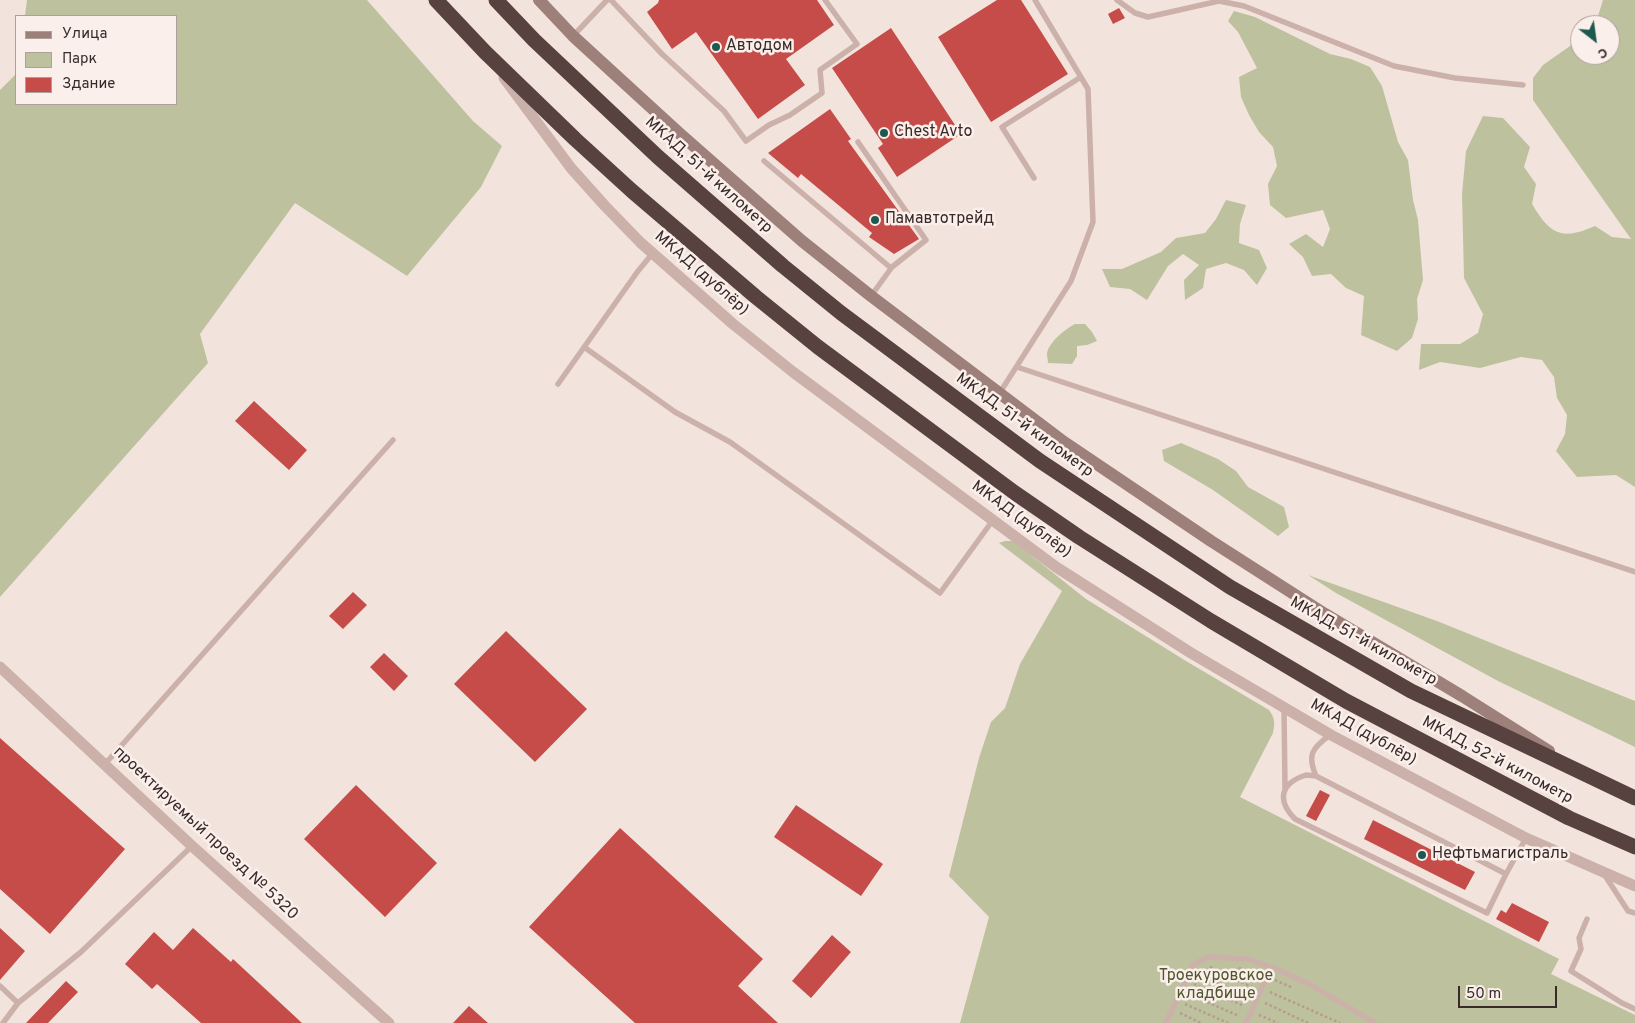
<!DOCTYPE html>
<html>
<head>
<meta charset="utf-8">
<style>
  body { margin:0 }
  #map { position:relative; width:1635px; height:1023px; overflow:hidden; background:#f2e4dd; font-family:Overpass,sans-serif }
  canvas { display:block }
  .legend { position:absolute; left:15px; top:15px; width:162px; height:90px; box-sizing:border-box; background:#faefea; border:1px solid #aca09d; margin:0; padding:6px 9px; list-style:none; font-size:15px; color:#382a29 }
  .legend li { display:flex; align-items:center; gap:10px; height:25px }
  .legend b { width:25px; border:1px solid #aca09d }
  .north { position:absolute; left:1570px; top:15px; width:50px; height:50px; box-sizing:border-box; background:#faefea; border:1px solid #aca09d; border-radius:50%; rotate:150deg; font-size:14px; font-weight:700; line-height:20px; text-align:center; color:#382a29 }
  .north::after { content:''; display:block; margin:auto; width:18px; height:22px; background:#1e5950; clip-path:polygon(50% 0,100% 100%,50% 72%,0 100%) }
  .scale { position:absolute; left:1458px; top:986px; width:99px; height:22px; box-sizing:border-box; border:2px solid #382a29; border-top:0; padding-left:6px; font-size:15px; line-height:18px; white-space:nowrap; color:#382a29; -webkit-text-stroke:4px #faefea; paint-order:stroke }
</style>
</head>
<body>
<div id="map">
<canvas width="1635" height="1023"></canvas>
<ul class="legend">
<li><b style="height:6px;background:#9e807a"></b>Улица</li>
<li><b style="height:14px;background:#bdc19d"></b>Парк</li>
<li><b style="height:14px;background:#c54c48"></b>Здание</li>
</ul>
<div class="north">С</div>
<div class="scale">50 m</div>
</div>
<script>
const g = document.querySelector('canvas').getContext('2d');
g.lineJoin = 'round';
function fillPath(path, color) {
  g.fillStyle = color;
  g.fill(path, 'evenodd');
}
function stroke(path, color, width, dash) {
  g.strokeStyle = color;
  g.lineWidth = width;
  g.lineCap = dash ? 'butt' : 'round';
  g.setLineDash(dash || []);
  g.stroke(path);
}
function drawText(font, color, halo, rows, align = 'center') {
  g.font = font + ' Overpass,sans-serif';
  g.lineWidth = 5;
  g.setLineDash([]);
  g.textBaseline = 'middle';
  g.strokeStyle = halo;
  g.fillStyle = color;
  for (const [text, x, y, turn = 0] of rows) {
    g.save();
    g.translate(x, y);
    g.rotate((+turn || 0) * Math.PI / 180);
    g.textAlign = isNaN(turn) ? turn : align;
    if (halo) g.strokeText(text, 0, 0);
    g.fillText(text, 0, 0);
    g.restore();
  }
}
const green = new Path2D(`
  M27,0h340l106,121 29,25 -21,41 -74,89 -112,-73 -95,131 8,29 -208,234v-507l16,-16v30h160v-88h-151z
  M1603,0h32v487l-19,-12 -39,2 -21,-26 9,-17 2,-19 -10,-17 -3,-21 -12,-17 -21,-3 -41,11 -40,-6 -21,8 2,-26h39l18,-11 5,-19 -19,-36 -2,-84 4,-43 17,-35 20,2 27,29 -6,20 12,17 -4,20c18,30 29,37 63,22l17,11 19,2 -98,-139v-22l10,-13 37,-26v16h30v-30h-18l6,-9z
  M1234,11l21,6 75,37 21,5 19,8 12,19 16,56 10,18 5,40 5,20 5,60 -6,19 1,20 -6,19 -15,13 -36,-16 3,-39 -18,-8 -15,-14 -19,2 -9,-19 -14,-13 17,-10 17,13 7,-18 -7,-19 -37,8 -16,-13 -2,-21 9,-18 -4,-19 -14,-15 -10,-17 -8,-18 -2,-20 18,-9 -19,-36 -10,-11z
  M1226,200l20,5 -6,19 -1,19 20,7 8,18 -10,17 -13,-15 -18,-7 -20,6 -3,19 -18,12 -1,-20 15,-15 -16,-11 -15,12 -21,34 -17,-11 -20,-2 -8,-18h20l39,-17 15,-14 29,-5 11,-14z
  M1075,324h10l7,8 5,9 -10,4 -10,1v10l-5,8 -24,-1c0,-3 -1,-6 -1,-9 1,-11 18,-25 28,-30z
  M1181,443l37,16 18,12 12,16 36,20 5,20 -11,9 -65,-46 -49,-29 -2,-11z
  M1005,541h8l73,58 100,62 83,49c6,8 6,13 4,23l-33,64 319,162 -8,15 84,41v8h-675l29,-106 -40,-41 30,-118 12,-36 14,-14 15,-44 42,-73 -63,-48z
  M1308,575l129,46 198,80v46l-137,-66 -162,-88z`);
const building = new Path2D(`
  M659,0h158l17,25 -48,34 19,26 -47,34 -62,-87 -24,17 -25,-37 11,-9z
  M997,0h24l47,74 -77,48 -53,-85z
  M1119,8l6,10 -12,6 -5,-10z
  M891,28l70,106 -64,43 -19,-29 5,-4 -51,-76z
  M830,109l21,30 -3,2 71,98 -25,15 -25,-17 3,-4 -71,-59 -3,4 -30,-25z
  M254,401l53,49 -18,20 -54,-49z
  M353,592l14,13 -24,24 -14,-13z
  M506,631l81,78 -52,53 -81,-78z
  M384,653l24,23 -14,15 -24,-24z
  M0,738l125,111 -75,85 -50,-45z
  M356,785l81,78 -52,54 -81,-78z
  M1320,790l10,5 -14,26 -10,-5z
  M796,805l87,59 -22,32 -87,-59z
  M1373,820l102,52 -10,18 -101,-51z
  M620,828l143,131 -25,27 40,37h-143l-106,-96z
  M1512,903l37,19 -10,20 -43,-23 5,-9 5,3z
  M0,928l25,23 -25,29z
  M193,928l38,34 2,-3 69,64h-101l-44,-39 -5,5 -27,-25 29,-32 19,18z
  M832,935l19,17 -40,46 -19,-17z
  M66,981l12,11 -30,31h-22z
  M469,1006l19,17h-35z`);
const path = new Path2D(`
  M1210,967l42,20
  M1239,968l18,8
  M1198,974l50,22
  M1275,980l18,8
  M1194,984l50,22
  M1270,992l70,31
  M1189,994l50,22
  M1265,1003l43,20
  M1185,1004l43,19
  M1180,1013l21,10
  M1259,1015l19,8`);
const lane = new Path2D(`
  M611,0l51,54 62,57 22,30 23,-16 21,-10 32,-22 -2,-23 37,-26 -32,-44
  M1117,0l18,13 13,4 71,-16 25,5 150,60 61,12 68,7
  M573,36l34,-36
  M858,142l68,98 -34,27 -21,29
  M764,161l127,107
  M1034,178l-32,-51 79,-50
  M584,347l91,65 55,30 210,151 53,-73
  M1017,367l618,205
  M558,384l80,-113 15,-18
  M999,394l72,-113 22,-59 -5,-133 -53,-89
  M1284,707l1,82
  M105,764l288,-324
  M1306,775l10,1 190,98 -19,39 -192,-94c-19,-19 -14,-36 11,-44z
  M1316,776c-9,-21 -4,-28 14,-41
  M1506,874l20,-36
  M1604,874l24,37 7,2
  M1587,919l-8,19 2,11 -10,22 51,32 13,6
  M0,986l18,17
  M3,1023l15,-20 63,-51 111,-106
  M1166,1023l27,-58 15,-8 41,2 32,12 30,14 64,38
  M1246,1023l25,-56`);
const street = new Path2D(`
  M504,78l67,90 34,38 36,37 92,81 60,48 263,195 135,86 140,82 195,103 109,48
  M0,667l192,179 197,177`);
const secondary = new Path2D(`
  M539,0l34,36 106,97 123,108 69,55 193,146 147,99 114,73 137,82 87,55`);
const highway = new Path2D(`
  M436,0l49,52 90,87 57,52 124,106 62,50 197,146 64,44 132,84 135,80 223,117 66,29
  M496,0l38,40 124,117 125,109 58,47 199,148 190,126 181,104 224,107`);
const markers = [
  [716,47,5,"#1e5950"],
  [884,133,5,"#1e5950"],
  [875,220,5,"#1e5950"],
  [1422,855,5,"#1e5950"]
];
const poiNames = [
  ["Автодом",726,47],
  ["Chest Avto",894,133],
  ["Памавтотрейд",885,220],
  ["Нефтьмагистраль",1432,855]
];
const streetNames = [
  ["МКАД, 51-й километр",708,176,42],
  ["МКАД (дублёр)",701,274,41],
  ["МКАД, 51-й километр",1024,426,36],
  ["МКАД (дублёр)",1021,520,36],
  ["МКАД, 51-й километр",1363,642,29],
  ["МКАД (дублёр)",1363,733,29],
  ["МКАД, 52-й километр",1497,761,28],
  ["проектируемый проезд № 5320",205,834,43]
];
const parkNames = [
  ["Троекуровское",1216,977],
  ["кладбище",1216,995]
];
fillPath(green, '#bdc19d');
fillPath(building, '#c54c48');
stroke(path, '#b69b93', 2.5, [2.5, 2.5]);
stroke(lane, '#cbb1a9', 5.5);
stroke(street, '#cbb1a9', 11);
stroke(secondary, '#9e807a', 12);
stroke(highway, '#584240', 15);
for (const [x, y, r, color] of markers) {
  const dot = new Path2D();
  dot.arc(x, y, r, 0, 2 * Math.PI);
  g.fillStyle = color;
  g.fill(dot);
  stroke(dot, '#faefea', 2);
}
drawText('16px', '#382a29', '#faefea', poiNames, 'left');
drawText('16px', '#382a29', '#faefea', streetNames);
drawText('16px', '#50562d', '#faefea', parkNames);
</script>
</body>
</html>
